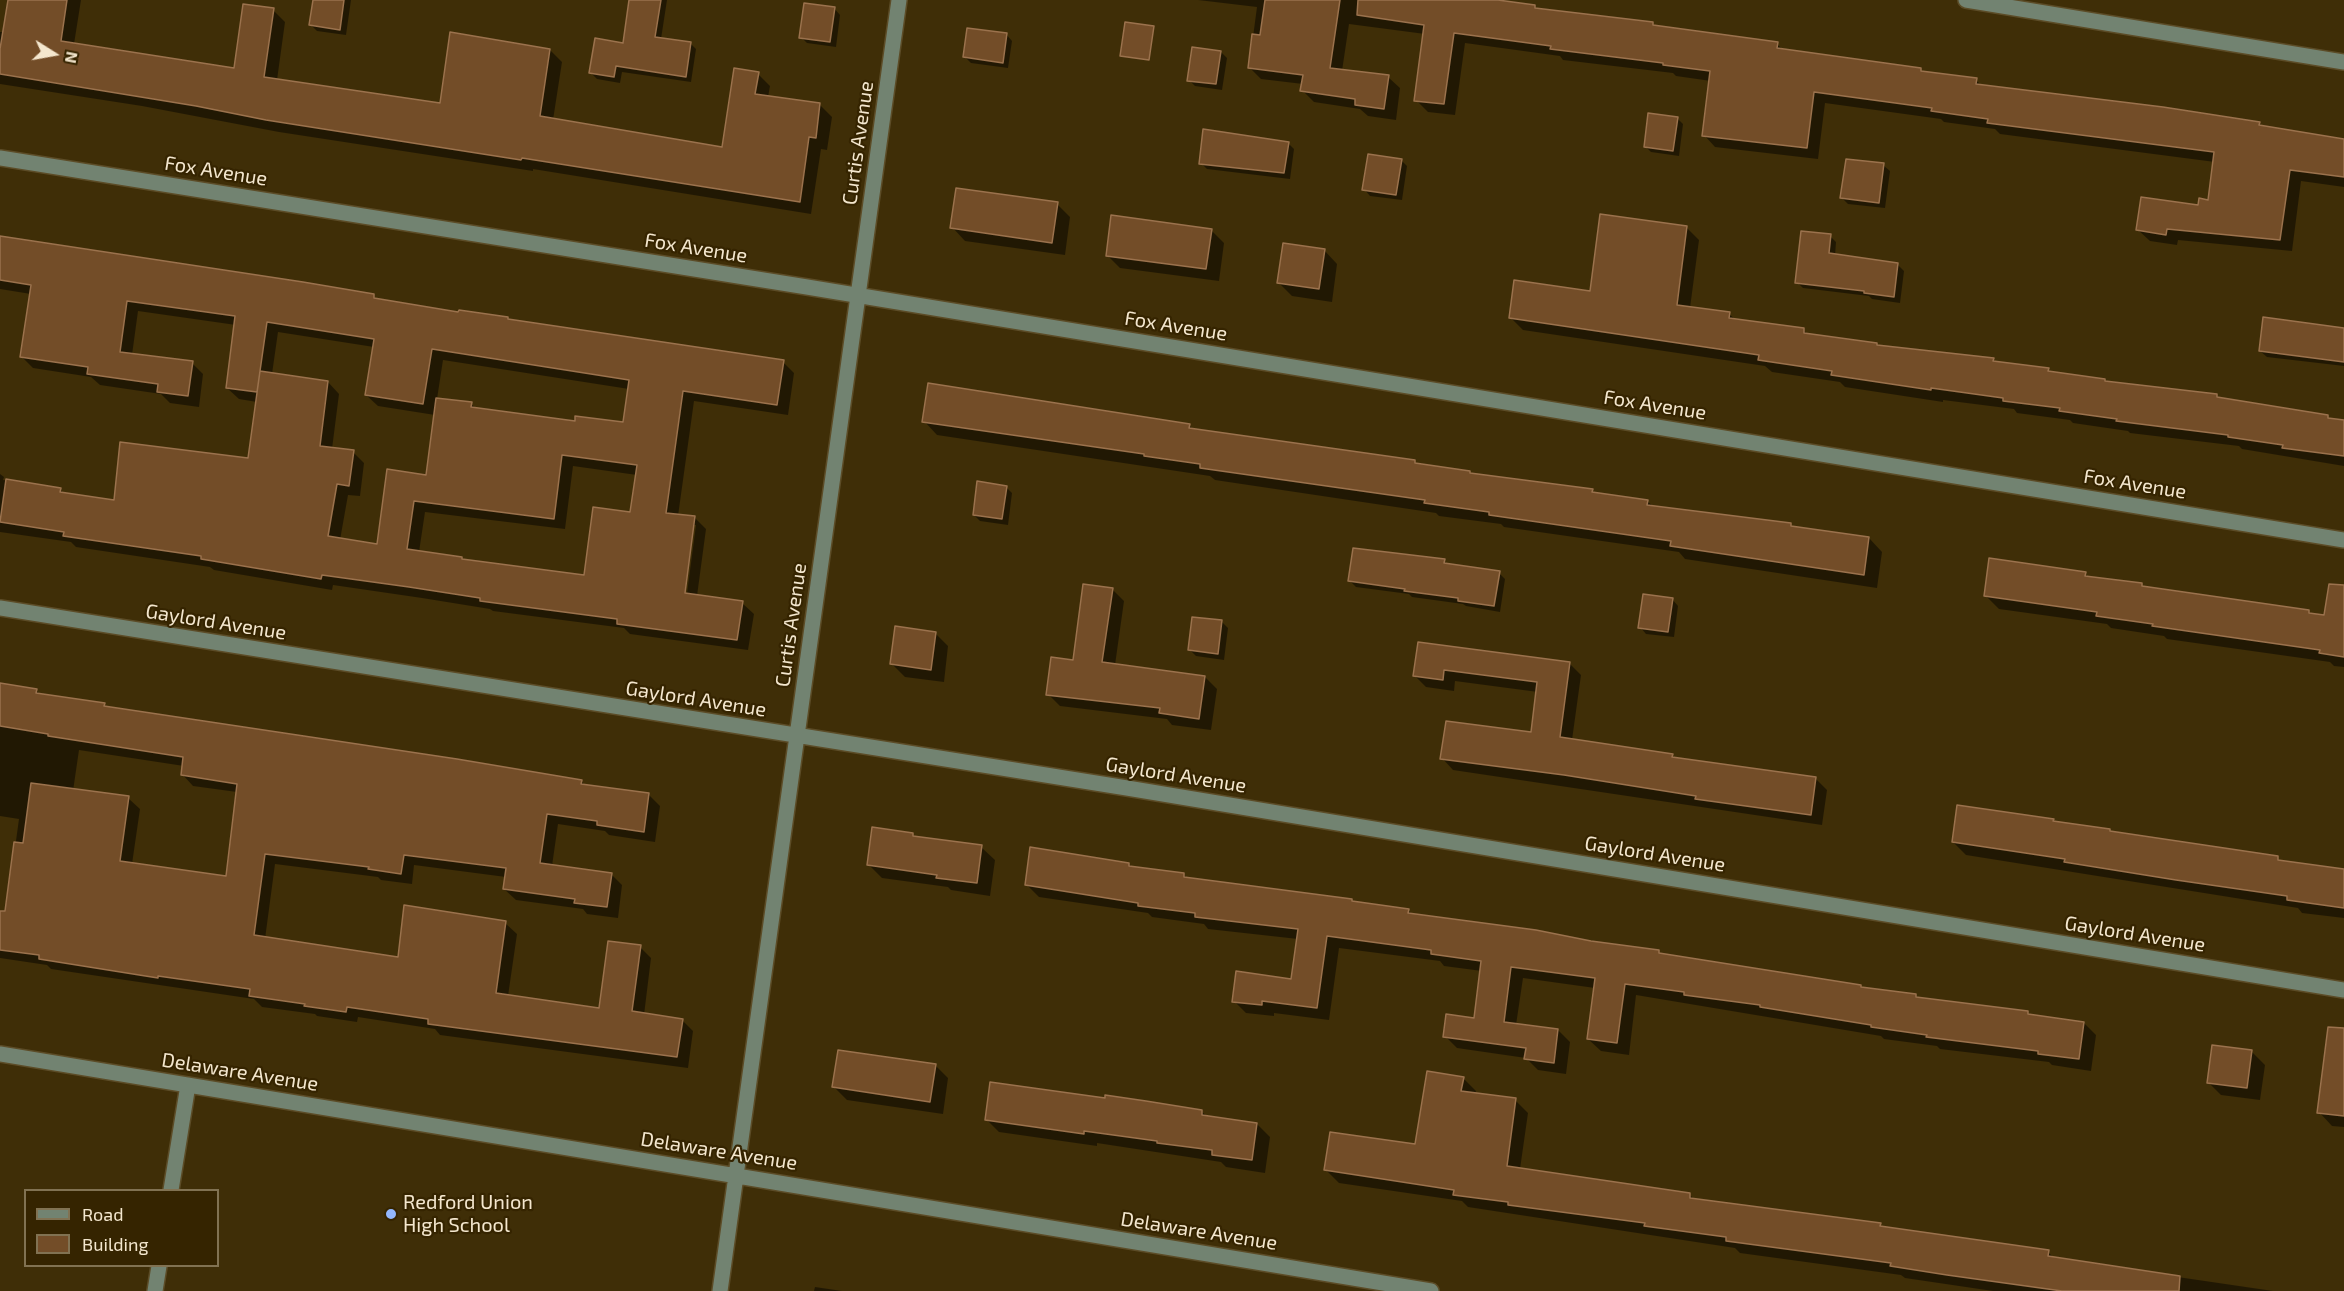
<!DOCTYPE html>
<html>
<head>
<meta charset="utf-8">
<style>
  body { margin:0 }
  #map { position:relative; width:2344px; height:1291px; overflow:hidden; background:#3f2e07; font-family:"Exo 2",sans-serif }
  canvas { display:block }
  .legend { position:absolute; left:24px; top:1189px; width:195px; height:78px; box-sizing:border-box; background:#352400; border:2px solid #817252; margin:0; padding:8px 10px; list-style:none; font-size:18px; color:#f4e7ce }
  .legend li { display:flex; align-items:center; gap:12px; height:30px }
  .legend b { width:30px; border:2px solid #817252 }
  .north { position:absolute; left:24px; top:24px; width:60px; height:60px; -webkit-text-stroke:4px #352400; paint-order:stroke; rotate:101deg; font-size:16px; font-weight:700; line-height:24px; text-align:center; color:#f4e7ce }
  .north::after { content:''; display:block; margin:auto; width:21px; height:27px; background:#f4e7ce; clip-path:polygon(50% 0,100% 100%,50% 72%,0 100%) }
</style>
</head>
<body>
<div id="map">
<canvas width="2344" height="1291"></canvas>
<ul class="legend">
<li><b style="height:8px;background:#728371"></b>Road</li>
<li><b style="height:16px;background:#734d28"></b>Building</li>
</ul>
<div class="north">N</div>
</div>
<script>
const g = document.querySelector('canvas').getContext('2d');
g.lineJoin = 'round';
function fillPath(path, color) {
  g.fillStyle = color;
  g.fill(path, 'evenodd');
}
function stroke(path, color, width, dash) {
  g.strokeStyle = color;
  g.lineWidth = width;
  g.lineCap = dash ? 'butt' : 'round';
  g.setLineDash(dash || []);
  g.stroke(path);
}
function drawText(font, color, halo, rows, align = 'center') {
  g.font = font + ' "Exo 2",sans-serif';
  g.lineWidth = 4.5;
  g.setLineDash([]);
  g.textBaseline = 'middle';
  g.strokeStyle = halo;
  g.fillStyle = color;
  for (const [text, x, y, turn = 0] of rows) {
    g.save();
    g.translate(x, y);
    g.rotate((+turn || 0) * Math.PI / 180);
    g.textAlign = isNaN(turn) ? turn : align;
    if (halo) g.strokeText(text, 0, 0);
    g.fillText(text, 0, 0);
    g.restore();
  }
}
const shadow = new Path2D(`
  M37,0h44l-7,44 161,26 38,-60 12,12 -8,58 165,25 108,-55 12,12 -9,58 170,29 35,-75 12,12 -2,11 52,8 12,12 -5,33 -6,-1 -10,65 -278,-45v2l-254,-39 -137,-26 -142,-22v-52h4z
  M314,0h37l-5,35 -29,-4 -6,-6z
  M631,0h36l-6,39 29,4 6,6 -5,33 -69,-10 -2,11 -23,-4 -6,-6 34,-29z
  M1198,0h289l47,6 4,4 114,14 3,3 122,17 7,7 192,29 6,6 277,37 4,4 81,14v46l-43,-6 -9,70 -114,-11 -1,5 -27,-4 -12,-11 72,-29 5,-39 -215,-28 -5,-5 -51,-7 -3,-3 -116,-16 -7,56 -103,-12 -11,-12 7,-54 -35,-5 -3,-3 -110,-13 -3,-4 -95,-13 -10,72 -27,-3 -12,-12 9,-66 -76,-10 -7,47 46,6 12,11 -4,32 -28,-4 -8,-7 -46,-7 -12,-12 1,-6 -42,-5 -12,-12 8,-60z
  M834,8l6,7 -4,32 -29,-4 -6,-6z
  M1006,34l6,7 -4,27 -37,-5 -6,-6z
  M1221,52l6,6 -5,32 -27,-4 -6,-6z
  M1677,118l6,6 -4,32 -28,-4 -6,-6z
  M1288,143l6,6 -4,30 -83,-10 -6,-6z
  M1401,160l6,6 -5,34 -32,-4 -6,-7z
  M1883,165l7,6 -5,37 -37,-4 -6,-6z
  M1057,204l13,13 -5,38 -100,-14 -13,-14z
  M1686,227l13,13 -9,68 39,6 7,6 67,10 6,5 67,9 3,2 114,13 3,4 52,7 3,3 53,7 3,3 110,13 3,3 107,18 4,3 13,2v44l-102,-17 -3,-3 -109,-13 -2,-2 -55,-8 -3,-3 -53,-7 -3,-4 -71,-9v2l-98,-15 -5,-5 -68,-10 -7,-6 -242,-36 -12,-12 80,-26z
  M1211,230l13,13 -5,38 -99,-13 -13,-13z
  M1830,236l6,6 -1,14 63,9 6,6 -4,32 -28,-4 -3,-3 -66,-8 -6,-6z
  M0,239l373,57 5,4 132,21 273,41 11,11 -6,42 -94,-14 -16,115 17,2 11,11 -9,67 45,7 12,11 -6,36 -118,-16 -6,-6 -131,-17 -3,-2 -68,-11 -89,-13 -1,5 -118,-20 -4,-3 -134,-20 -5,-5 -71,-10v-58l4,3 -1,3 57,9 4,5 51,8 134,-43 8,-57 -18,-3 -12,-11 9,-63 -98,-14 -6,44 60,8 11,11 -4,33 -29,-4 -9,-9 -61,-9 -9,-8 -58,-9 -11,-11 9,-63 -31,-5zM278,332l96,15 -8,48 12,11 57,9 -8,62 -49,69 -38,-6 8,-45 12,1 4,-33 -11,-11 -21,-3 7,-55 -11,-12 -56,-8zM443,360l186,29 -5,34h-48l-99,-14 -6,-5 -34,-5zM573,466l64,9 -5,38 -47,63 -121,-15 -3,-3 -42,-6 6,-40 140,17zM693,525h3l-10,76 -3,-1z
  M1324,250l13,14 -5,38 -40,-6 -13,-13z
  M2344,329v37l-77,-9 -7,-6z
  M924,421l265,4 5,5 220,32 4,3 51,7 3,3 120,16 3,3 52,7 7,6 137,18 3,3 75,10 13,14 -5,36 -192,-29 -6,-7 -175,-25 -3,-3 -62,-8 -3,-3 -221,-33 -5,-4 -273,-41z
  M1006,487l6,6 -4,32 -28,-4 -6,-6z
  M1444,561l4,4 51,8 6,6 -5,33 -34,-6 -3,-2 -51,-7 -3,-3 -53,-7 -6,-6z
  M2085,574l4,4 52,7 3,3 164,23 5,4 31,5v47l-10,-1 -4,-4 -163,-23 -3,-3 -53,-8 -4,-4 -108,-15 -14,-14z
  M1112,589l12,12 -9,64 90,12 12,12 -6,41 -39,-5 -5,-6 -107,-13 -12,-12 26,-33z
  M1672,599l6,7 -4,31 -28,-3 -6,-7z
  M1222,622l6,6 -4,32 -28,-4 -6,-6z
  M935,633l13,13 -4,36 -39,-5 -13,-13z
  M1419,644l150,19 12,12 -9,65 100,15 4,4 139,19 12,12 -5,35 -369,-55 -11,-12 90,-25 6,-41 -83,-11 -1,10 -28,-4 -11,-11z
  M0,685l36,5 5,5 63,10 4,3 473,73 5,5 63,9 11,11 -5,36 -46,-7 -4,-4 -47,-7 -6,42 59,8 11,11 -4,33 -31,-4 -4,-5 -67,-9 -12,-11 2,-12 -92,-12 -2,19 -31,-4 -3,-3 -103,-13 -10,75 134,19 106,-35 12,11 -9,62 92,13 40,-62 11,11 -7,57 38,5 11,11 -5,37 -248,-33 -5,-6 -77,-12 -1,5 -40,-6 -2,-2 -53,-7 -8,-8 -203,-30 -4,-4 -47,-7v-46l6,1 13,-94 -19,-3zM79,750l105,16 -2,8 11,12 44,6 -10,86 -95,-14 8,-55 -12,-11 -55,-7z
  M2053,820l3,3 56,10 165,25 4,4 63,9v47l-42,-5 -4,-5 -332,-53 -13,-13z
  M913,835l3,3 65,9 14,13 -5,36 -39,-6 -3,-3 -66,-9 -13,-13z
  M1129,864l4,4 51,7 4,4 164,21 2,3 54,7 5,5 245,36 4,4 199,31 2,3 53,7 3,3 109,13 3,4 53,7 12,12 -5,36 -39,-6 -3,-3 -109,-13 -3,-3 -53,-7 -3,-3 -245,-41 -7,60 -28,-4 -13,-12 7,-51 -72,-10 -7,47 42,5 12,12 -4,32 -28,-4 -12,-12 -69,-10 -12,-12 30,-16 7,-49 -38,-5 -4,-5 -101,-13 -10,72 -55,-7v3l-28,-3 -12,-12 58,-21 6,-41 -90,-10 -4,-5 -52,-7 -4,-4 -109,-16 -12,-12z
  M2213,1047l39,5 13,13 -5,35 -39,-5 -13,-13z
  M935,1065l13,13 -5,36 -96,-14 -13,-13z
  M2344,1071v56l-12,-1 -13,-14z
  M1463,1078l13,13 -1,3 40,6 13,13 -8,56 170,26 5,5 185,25 3,3 165,24 7,7 218,32h-280l-88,-13 -4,-3 -161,-22 -5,-5 -267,-41 -6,-6 -123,-18 -13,-13 91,-24z
  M1202,1112l6,5 49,7 13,13 -5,36 -39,-6 -5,-5 -124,-19v3l-98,-14 -13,-13z
  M815,1287l27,4h-28z`);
const building = new Path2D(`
  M8,0h59l-6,41 173,27 9,-64 31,4 -10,69 176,26 10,-71 100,17 -10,67 182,31 12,-79 25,4 -4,22 65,9 -4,35 -7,-1 -9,65 -278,-44 -1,2 -255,-40 -70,-14 -196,-32v-25z
  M313,0h31l-4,30 -31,-5z
  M629,0h32l-6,37 36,5 -5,35 -70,-11 -2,11 -25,-4 6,-35 28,5z
  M1265,0h75l-10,68 59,7 -5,34 -29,-4v-6l-55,-8 3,-16 -55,-7 4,-34 8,1z
  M1358,0h140l37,5v3l118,14v3l125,17 -1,6 144,20v3l56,7 -1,6 187,23 97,15 -1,3 85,14v38l-54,-7 -10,70 -113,-11 -1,6 -30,-5 5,-33 57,8 1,-7 9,2 6,-48 -227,-29 1,-4 -57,-8 1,-3 -118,-16 -7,56 -105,-12 8,-65 -47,-6v-2l-113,-14 1,-3 -97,-13 -10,71 -30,-3 10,-76 -67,-10z
  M804,3l31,4 -5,35 -31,-4z
  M1125,22l29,4 -5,34 -29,-4z
  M967,28l40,5 -4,30 -40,-6z
  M1192,47l29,4 -5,33 -29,-3z
  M1648,113l30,4 -5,34 -29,-4z
  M1203,129l86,13 -5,31 -85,-9z
  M1368,154l34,5 -6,36 -34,-5z
  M1846,159l38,4 -5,40 -39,-5z
  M956,188l102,14 -6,41 -102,-15z
  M1600,214l87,12 -10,79 53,7 -1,6 75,10v5l73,10v2l117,13 -1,3 56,7 -1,3 57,8v2l112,13v3l111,18v3l16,2v36l-62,-8 1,-3 -55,-8v-2l-112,-14 1,-2 -58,-8 1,-3 -57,-7v-3l-72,-10v2l-100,-15 1,-4 -74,-11 1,-5 -250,-37 5,-38 76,11z
  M1111,215l101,14 -6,40 -100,-13z
  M1801,231l30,3 -2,19 69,10 -4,34 -30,-4v-2l-69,-8z
  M0,236l303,46 71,12v4l84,14 1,-2 49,7v2l276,41 -7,45 -94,-14 -17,122 29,3 -10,77 58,8 -6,39 -120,-16v-5l-137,-18v-3l-71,-11 -87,-12 -1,4 -120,-20v-3l-138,-20 1,-4 -64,-10 6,-43 55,9 -1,4 54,8 6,-58 128,16 12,-87 68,10 -8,65 34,4 -5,36 -12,-2 -9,52 49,8 10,-75 39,6 10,-77 36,4 -1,5 104,14v-5l48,6 6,-42 -197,-31 -9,55 -58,-9 9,-56 -107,-17 -10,70 -31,-4 9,-72 -108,-15 -7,51 73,9 -5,35 -31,-4 1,-8 -71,-10 1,-7 -68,-10 11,-72 -31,-5zM562,455l75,10 -7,47 -37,-5 -9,68 -122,-16v-2l-55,-8 7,-48 140,18z
  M1283,243l42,6 -6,40 -42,-6z
  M2263,317l81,11v34l-85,-11z
  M928,383l262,41 -1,4 226,32v3l55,8v2l123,16 -1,3 56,8 -1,5 144,18v3l78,11 -5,38 -194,-29 1,-5 -182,-26v-3l-65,-9 1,-3 -225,-32v-4l-56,-8v-2l-222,-32z
  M977,481l30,5 -5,33 -29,-4z
  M1353,548l92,11 -1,4 56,8 -6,35 -36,-5v-3l-54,-7 1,-2 -57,-8z
  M1989,558l97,14 -1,4 57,7v3l167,24v3l15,2 5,-31 15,1v72l-25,-4 1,-3 -168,-24 1,-2 -57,-8 1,-4 -113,-16z
  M1083,584l30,4 -11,74 103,14 -6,43 -40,-6 1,-5 -114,-13 5,-38 22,3z
  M1643,594l30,4 -5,34 -30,-4z
  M1192,617l30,3 -4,34 -30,-4z
  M895,626l41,6 -5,38 -41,-6z
  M1418,642l152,20 -10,75 113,17 -1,3 144,20 -5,38 -116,-16 1,-3 -132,-21 -124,-16 6,-38 85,11 6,-50 -93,-12 -1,10 -30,-4z
  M0,683l37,6 -1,4 69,10 -1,3 353,53 125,21 -1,4 68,9 -5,39 -47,-7v-4l-50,-7 -7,49 72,10 -5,34 -33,-4 1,-4 -72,-10 3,-21 -102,-13 -3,19 -33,-5 1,-2 -104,-13 -11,81 144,22 6,-52 102,16 -10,72 103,15 9,-67 33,4 -9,66 51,8 -6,38 -249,-33v-5l-81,-12 -1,5 -42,-6 1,-2 -56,-8 1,-7 -92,-13v2l-119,-19v-4l-39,-5v-39h5l9,-69 9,1 8,-60 98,13 -9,65 106,15 11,-92 -56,-9 2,-18 -135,-21v-2l-48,-8z
  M1957,805l97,14 -1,2 57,8v2l168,25v4l66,9v39l-57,-8v-4l-111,-16 -112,-18 1,-3 -113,-17z
  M872,827l41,6v3l69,9 -5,38 -41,-5 1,-3 -70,-10z
  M1030,847l99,16v3l55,7v4l168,22v2l57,8 -1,4 128,17 55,11 68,9v3l202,32v2l55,7v3l112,14v3l56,8 -5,37 -41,-5v-3l-112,-14 1,-2 -56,-8v-2l-111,-18v-2l-76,-10v-3l-59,-8 -8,59 -30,-4 8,-61 -84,-11 -7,55 54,7 -4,34 -30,-4 2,-11 -83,-11 3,-23 28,4 7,-57 -50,-7v-4l-104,-14 -10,72 -55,-7v4l-30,-3 4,-31 55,8 7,-50 -103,-12v-4l-57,-7v-3l-113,-18z
  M2328,1027l16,1v88l-27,-3z
  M2212,1045l40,5 -5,38 -40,-5z
  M838,1050l98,14 -6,38 -98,-15z
  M1427,1071l37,6 -3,14 55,7 -9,68 183,27v5l191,25 -1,3 169,24 -1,6 132,20 -1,15h-117l-115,-16 -57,-9 1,-3 -165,-22v-4l-82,-11 1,-3 -137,-18v-3l-55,-7 1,-5 -130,-20 6,-38 85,12z
  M990,1082l115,16v-3l41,6 56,9v5l55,8 -5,37 -40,-5v-5l-55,-7v-2l-73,-10v3l-99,-14z`);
const minor = new Path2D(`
  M1966,0l378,62
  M0,158l807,129 1537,253
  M0,608l1127,180 1217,202
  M0,1054l1431,237
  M171,1190l17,-105
  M155,1291l4,-25
  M720,1291l179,-1291`);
const markers = [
  [391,1214,6,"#93b7fd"]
];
const streetNames = [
  ["Curtis Avenue",858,143,-82],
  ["Fox Avenue",216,171,9],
  ["Fox Avenue",696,248,9],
  ["Fox Avenue",1176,326,9],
  ["Fox Avenue",1655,405,9],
  ["Fox Avenue",2135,484,9],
  ["Gaylord Avenue",216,622,9],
  ["Curtis Avenue",791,625,-82],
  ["Gaylord Avenue",696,699,9],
  ["Gaylord Avenue",1176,775,9],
  ["Gaylord Avenue",1655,854,9],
  ["Gaylord Avenue",2135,934,9],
  ["Delaware Avenue",240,1072,9],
  ["Delaware Avenue",719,1151,9],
  ["Delaware Avenue",1199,1231,9]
];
const poiNames = [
  ["Redford Union",403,1202],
  ["High School",403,1225]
];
fillPath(shadow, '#0007');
fillPath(building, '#734d28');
stroke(building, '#9b724d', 1.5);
stroke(minor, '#5c4c27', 18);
stroke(minor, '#728371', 15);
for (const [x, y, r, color] of markers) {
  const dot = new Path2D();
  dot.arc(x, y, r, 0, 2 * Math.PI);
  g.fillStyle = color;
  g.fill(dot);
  stroke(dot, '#352400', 2);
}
drawText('20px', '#f4e7ce', '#352400', streetNames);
drawText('20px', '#f4e7ce', '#352400', poiNames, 'left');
</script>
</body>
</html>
